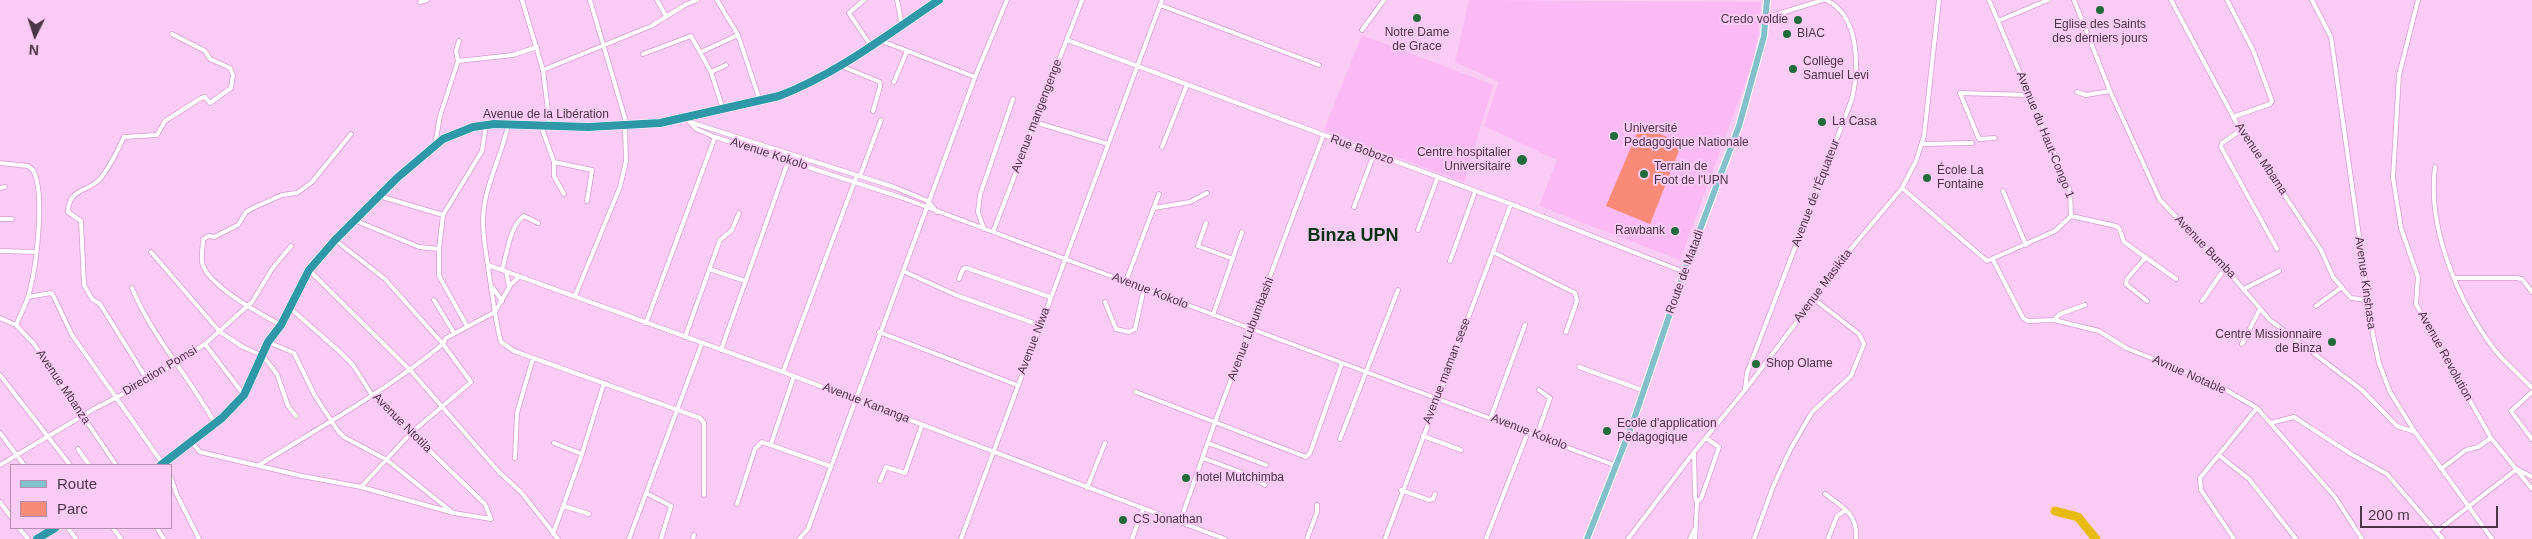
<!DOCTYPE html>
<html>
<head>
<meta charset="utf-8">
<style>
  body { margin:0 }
  #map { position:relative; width:2532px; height:539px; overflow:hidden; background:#facbf4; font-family:Arial,sans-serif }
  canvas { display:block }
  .legend { position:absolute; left:10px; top:464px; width:162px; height:65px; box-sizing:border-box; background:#facbf4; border:1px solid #b48eaf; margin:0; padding:6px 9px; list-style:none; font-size:15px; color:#4b3348 }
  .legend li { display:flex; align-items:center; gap:10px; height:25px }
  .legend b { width:25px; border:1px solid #b48eaf }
  .north { position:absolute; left:10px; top:10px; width:50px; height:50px; -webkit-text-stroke:4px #facbf4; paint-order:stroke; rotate:184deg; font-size:14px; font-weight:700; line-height:20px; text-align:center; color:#4b3348 }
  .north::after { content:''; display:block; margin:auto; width:18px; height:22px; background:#4b3348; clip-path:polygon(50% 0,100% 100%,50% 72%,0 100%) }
  .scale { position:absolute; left:2360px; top:506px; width:138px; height:22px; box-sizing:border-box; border:2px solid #4b3348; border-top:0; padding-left:6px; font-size:15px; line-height:18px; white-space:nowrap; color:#4b3348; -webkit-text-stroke:4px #facbf4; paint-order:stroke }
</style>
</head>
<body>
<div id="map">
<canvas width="2532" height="539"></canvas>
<ul class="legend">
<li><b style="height:6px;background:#82c1cb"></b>Route</li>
<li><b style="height:14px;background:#f88a77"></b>Parc</li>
</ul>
<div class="north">N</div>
<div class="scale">200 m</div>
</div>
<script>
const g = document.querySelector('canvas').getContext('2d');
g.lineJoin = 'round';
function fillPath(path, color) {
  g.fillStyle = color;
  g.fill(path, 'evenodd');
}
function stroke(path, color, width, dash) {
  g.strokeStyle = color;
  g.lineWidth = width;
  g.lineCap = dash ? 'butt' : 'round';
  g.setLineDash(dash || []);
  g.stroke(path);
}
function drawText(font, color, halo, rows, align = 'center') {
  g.font = font + ' Arial,sans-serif';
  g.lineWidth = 4;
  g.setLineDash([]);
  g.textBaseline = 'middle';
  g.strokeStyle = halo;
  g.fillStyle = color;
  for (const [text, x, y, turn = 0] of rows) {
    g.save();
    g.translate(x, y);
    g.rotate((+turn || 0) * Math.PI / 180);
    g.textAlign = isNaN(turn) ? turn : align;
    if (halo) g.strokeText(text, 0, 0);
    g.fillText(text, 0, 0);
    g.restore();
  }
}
const built = new Path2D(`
  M1469,0l292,2 -4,40 -4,20 -73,198 -141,-54 18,-46 -73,-34 15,-44 -44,-20z
  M1362,35l131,50 -29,97 -140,-52z`);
const green = new Path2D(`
  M1640,126l42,17 -32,81 -44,-18z`);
const river = new Path2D(`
  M2055,511l23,6 18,22`);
const street = new Path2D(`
  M522,0l21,70 7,57
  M590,0l37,125
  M657,0l9,16
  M717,0l21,35 22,66
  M864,0l-15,13 22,33
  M897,0l5,25
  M2074,0l36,91 50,109 65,68 45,52 92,70 35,36 18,6
  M2171,0l65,122 85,128 12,27 18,21 17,2
  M2227,0l26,50 19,51 -2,3 -37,13
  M2312,0l19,37 42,298 6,28 11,29 25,40 77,107
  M2418,0l-19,75 -6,103 8,50 17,49 -2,27 75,134 41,51
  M420,2l7,-2
  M1160,5l159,60
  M1765,18l58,-18
  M1998,21l50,-21
  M1362,30l22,-30
  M879,40l96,37
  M1067,40l444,164 173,68
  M701,52l37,-17
  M643,54l48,-18 20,36 12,37
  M458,61l55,-6 24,-8
  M841,66l39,16v5l-7,24
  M543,70l108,-44 34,-21 12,-5
  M711,72l15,-7
  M894,82l13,-31
  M2077,92l9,3 24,-4
  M687,119l9,10 19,8 185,60 714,268
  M1034,122l74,22
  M693,123l201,64 34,14 9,11
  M508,125c-5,26 -18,50 -23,76 -5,25 1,49 4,73 4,23 6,46 12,68l13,9 186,67 4,5v72
  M541,126l13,36v14l10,18
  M2241,130l-19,13 -1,4 56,102
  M1995,138l-16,1 -19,-46 69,2
  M1922,144l50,-1
  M435,145l5,-29 18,-55 -2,-10 3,-10
  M1162,147l25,-62
  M554,162l38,8 -5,31
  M0,163l28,3 5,4c13,24 3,100 -5,127 -3,9 -8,19 -12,28
  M2435,167c-8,61 23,134 59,182 11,14 26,26 38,39
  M860,176l21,-56
  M0,188l5,-1
  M1902,188l85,73 68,-30 16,-15 -1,-25 -81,-191
  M2003,191l23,54
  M379,196l64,19
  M1354,207l20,-53
  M1154,208l36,-6 17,-9
  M2071,216l45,10 3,2 5,14 52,37
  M0,219h12
  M354,220l65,27 20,2
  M1206,223l-8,23 35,13
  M984,229l-6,-17 2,-17 33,-96
  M1418,230l19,-51
  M993,232l89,-232
  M335,240l50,39 58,65 28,38 -60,51 -50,54
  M0,251l36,1
  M151,252l69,80 23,15 20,9 14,18 11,32 8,10
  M1493,252l82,41 2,8 -11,31
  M2146,257l-19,22 -1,5 21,17
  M1993,260l30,58 5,3 26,-1 45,11 27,17 88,35 43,25 78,89 27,42
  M1450,261l25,-69
  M488,265l295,107 442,167
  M709,269l36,12
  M309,270l102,101 88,101 22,20 37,47
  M502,270c5,-16 8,-45 22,-54l14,7
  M506,271l3,15
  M903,271l53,24 83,30
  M2455,278h61l6,1 10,13
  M959,279l4,-10 4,-1 83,29
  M1126,281l33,-87
  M132,288c20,49 58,89 83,136
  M493,288l9,13
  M2244,289l35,-18
  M575,296l45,-109 6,-26 -1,-34
  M28,297l23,-4 2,2 19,40 91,129
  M434,300l20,33
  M2202,301l23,-33
  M1105,302l11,27 13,3 6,-3 9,-41
  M2316,306l26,-19
  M1213,315l29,-83
  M0,318l16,7 18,19 82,121
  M2054,320l6,-6 25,-9
  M646,323l69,-186
  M281,325c-20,-11 -75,-40 -79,-63 -1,-6 1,-16 1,-23l6,-3 5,1 24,-12 8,-13 7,-4 29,-13 15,-2 15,-11 39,-48
  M467,326l-28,-50v-27l4,-34 39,-64 4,-26
  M879,332l138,53
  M685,337l35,-97 12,-10 7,-17
  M268,342l26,11 21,43 23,35 6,6 43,23 65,52
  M205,344l39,51
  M2242,344l18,-35
  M721,350l68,-191
  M1579,367l63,23
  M783,372l74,-197
  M0,375l70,90
  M148,381l-48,-77 -8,-5 -8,-14 -3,-64 -13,-9c1,-25 20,-19 33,-34 9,-12 17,-28 23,-41l33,-2 8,-14 36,-23 4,-1 5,6 21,-15 2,-13 -3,-7 -20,-9 -5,-8 -33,-17
  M1745,389l2,-16 105,-274c7,-32 8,-83 -26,-99
  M1136,392l170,65 4,-4 32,-90
  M2532,392l-21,19 21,28
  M1491,417l34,-92
  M2270,423l24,-6 57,37 36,20 56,65
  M0,433l24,32
  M1537,435l13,-37 -11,-8
  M1423,436l38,14
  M1340,439l58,-149
  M192,442l8,10 102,24 59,11 93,26 37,6 -6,-15 -113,-109 -19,-30 -14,-14 -49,-43
  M554,443l28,11
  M1208,443l58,22
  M771,444l23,-68
  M78,449l11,16
  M1694,452l1,45 2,5 -2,37
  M2220,456l29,23 47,60
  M515,458l2,-45 16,-55
  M1203,458l40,15 22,12
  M0,465l94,-56 54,-28 57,-37 47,-42 20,-33 19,-23
  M259,465c63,-39 127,-74 184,-121l3,-6 49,-26 16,-28 9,-8
  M2441,469l25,-19 12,-3 13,-9
  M171,478l6,17 22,44
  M880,481l6,-14 19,6 17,-48
  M1087,488l18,-45
  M1401,490l28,10 4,-1 2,-5
  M648,494l23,12 -10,33
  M1825,494c18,13 33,20 31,45
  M0,502l11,15
  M1697,502l4,-3 17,-49 1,-3 -13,-9
  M737,504l18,-55 7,-7 68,24
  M564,506l25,8
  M1180,522l35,-100 108,-286
  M19,528l9,11
  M68,528l8,11
  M113,528l8,11
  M157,528l7,11
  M2437,531l80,-62 15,8
  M553,534l29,-80 22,-71
  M629,539l73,-196
  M693,539l1,-4
  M799,539l9,-10 167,-452 32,-77
  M961,539l201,-539
  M1132,539l11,-30
  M1307,539l10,-27v-7
  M1385,539l126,-335
  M1486,539l42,-107
  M1628,539l66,-87 51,-62 69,-91 14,-23 74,-88 14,-27 8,-25 15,-136
  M1690,539l4,-9
  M1754,539l19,-52 17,-37 22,-38 39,-36 13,-32 -5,-10 -45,-35
  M1828,539l9,-23 9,-6
  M2234,539l-33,-49 -1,-12 57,-70`);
const primary = new Path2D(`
  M1587,539l45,-114 52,-153 55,-146 25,-90 3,-36`);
const highway = new Path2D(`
  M161,465l61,-47 22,-23 24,-53 13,-17 28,-55 26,-30 62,-62 46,-39 30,-12 21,-3 94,3 72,-4 119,-27c58,-22 109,-62 160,-96
  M37,539l18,-11`);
const markers = [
  [2100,10,5,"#1f6b39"],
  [1417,18,5,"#1f6b39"],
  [1798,20,5,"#1f6b39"],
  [1787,34,5,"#1f6b39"],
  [1793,69,5,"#1f6b39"],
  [1822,122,5,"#1f6b39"],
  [1614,136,5,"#1f6b39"],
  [1522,160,6,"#1f6b39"],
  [1644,174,5,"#1f6b39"],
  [1927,178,5,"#1f6b39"],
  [1675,231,5,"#1f6b39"],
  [2332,342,5,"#1f6b39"],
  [1756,364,5,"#1f6b39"],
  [1607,431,5,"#1f6b39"],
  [1186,478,5,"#1f6b39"],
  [1123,520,5,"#1f6b39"]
];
const poiNames = [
  ["Credo voldie",1788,20,"right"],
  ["Eglise des Saints",2100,25,"center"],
  ["des derniers jours",2100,39,"center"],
  ["Notre Dame",1417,33,"center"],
  ["de Grace",1417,47,"center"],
  ["BIAC",1797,34],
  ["Collège",1803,62],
  ["Samuel Levi",1803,76],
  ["La Casa",1832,122],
  ["Université",1624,129],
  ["Pedagogique Nationale",1624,143],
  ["Centre hospitalier",1511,153,"right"],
  ["Universitaire",1511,167,"right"],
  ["Terrain de",1654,167],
  ["Foot de l'UPN",1654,181],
  ["École La",1937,171],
  ["Fontaine",1937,185],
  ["Rawbank",1665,231,"right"],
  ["Centre Missionnaire",2322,335,"right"],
  ["de Binza",2322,349,"right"],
  ["Shop Olame",1766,364],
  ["Ecole d'application",1617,424],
  ["Pédagogique",1617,438],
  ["hotel Mutchimba",1196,478],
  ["CS Jonathan",1133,520]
];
const streetNames = [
  ["Avenue de la Libération",546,115],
  ["Avenue mangengenge",1037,116,-69],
  ["Avenue du Haut-Congo 1",2045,135,68],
  ["Rue Bobozo",1362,150,20],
  ["Avenue Kokolo",769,154,18],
  ["Avenue Mbama",2261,159,56],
  ["Avenue de l'Équateur",1816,193,-69],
  ["Avenue Bumba",2205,247,46],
  ["Route de Matadi",1685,272,-70],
  ["Avenue Kinshasa",2365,283,82],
  ["Avenue Masikita",1823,286,-53],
  ["Avenue Kokolo",1150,291,21],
  ["Avenue Lubumbashi",1251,329,-69],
  ["Avenue Niwa",1034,341,-69],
  ["Avenue Revolution",2445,356,61],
  ["Direction Pomsi",160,371,-31],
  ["Avenue maman sese",1447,371,-69],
  ["Avnue Notable",2189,375,24],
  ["Avenue Mbanza",63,387,56],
  ["Avenue Kananga",866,403,21],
  ["Avenue Ntotila",402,423,45],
  ["Avenue Kokolo",1529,432,21]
];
const districtNames = [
  ["Binza UPN",1353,236]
];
fillPath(built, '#fbbaf3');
fillPath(green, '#f88a77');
stroke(river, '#e8bb0f', 9);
stroke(street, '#d69dcf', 5.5);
stroke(primary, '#fff', 8);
stroke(highway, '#fff', 9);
stroke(street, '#fff', 4);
stroke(primary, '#82c1cb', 6);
stroke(highway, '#2e98a9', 8);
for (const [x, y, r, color] of markers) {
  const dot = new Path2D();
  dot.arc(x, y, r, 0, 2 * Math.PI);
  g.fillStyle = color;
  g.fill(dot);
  stroke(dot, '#facbf4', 2);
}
drawText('12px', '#4b3348', '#facbf4', poiNames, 'left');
drawText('12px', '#4b3348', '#facbf4', streetNames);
drawText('bold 18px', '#003413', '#facbf4', districtNames);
</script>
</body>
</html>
